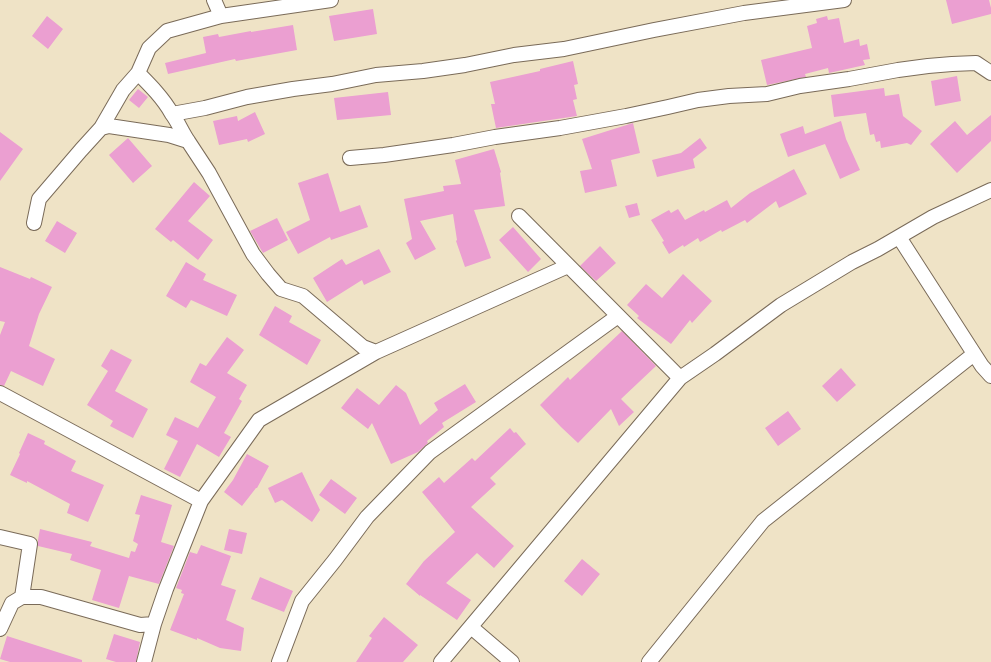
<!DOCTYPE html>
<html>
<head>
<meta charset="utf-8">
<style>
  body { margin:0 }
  canvas { display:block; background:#efe3c6 }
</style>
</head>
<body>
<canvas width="991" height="662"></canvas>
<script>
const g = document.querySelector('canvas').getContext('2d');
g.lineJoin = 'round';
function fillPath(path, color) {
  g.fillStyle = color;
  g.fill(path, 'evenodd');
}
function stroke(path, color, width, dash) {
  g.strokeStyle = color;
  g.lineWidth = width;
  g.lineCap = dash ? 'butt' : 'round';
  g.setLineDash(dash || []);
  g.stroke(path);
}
const building = new Path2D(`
  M946,0h43l2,8v6l-39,10z
  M373,9l4,25 -43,7 -5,-25z
  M47,16l16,13 -15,20 -16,-13z
  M827,16l1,4 11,-2 5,25 15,-4 1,7 7,-2 3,15 -7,1 2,5 -36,8 -1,-5 -23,6 1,3 -39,8 -6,-25 51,-12 -5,-22 10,-3 -1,-4z
  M293,25l4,25 -61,11 -1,-2 -67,15 -3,-11 41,-10 -3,-16 15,-3 1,3 32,-6v1z
  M573,61l5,23 -4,1 3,14 -4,1 4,16 -81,12 -5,-24h4l-5,-22 50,-11v-2z
  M957,76l4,25 -26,5 -4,-25z
  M884,88l1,8 14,-2 4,22 19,15 -11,14 -4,-2 -26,5 -1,-7 -4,1 -2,-8 -4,1 -4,-22 -32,4 -3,-22z
  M138,89l10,8 -9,11 -10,-8z
  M388,92l3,23 -54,5 -3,-22z
  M255,112l10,22 -17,8 -1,-3 -28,6 -6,-24 24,-5 1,5z
  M991,115v26l-34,32 -27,-29 25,-23 12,14z
  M841,121l5,18 14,31 -20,9 -15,-35 -37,13 -8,-23 23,-8 2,8z
  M633,123l7,30 -29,7 6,26 -32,7 -5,-22 12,-2 -10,-30z
  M0,132l23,17 -23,32z
  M128,138l24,28 -19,17 -24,-28z
  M700,138l7,10 -14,11 2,9 -38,9 -5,-17 29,-7z
  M494,149l7,23 -1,1 5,33 -31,4 17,48 -26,9 -9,-26 1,-1 -4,-26 -33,7 16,28 -21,11 -9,-17 6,-4 -8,-40 40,-8 -1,-5 18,-2 -6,-24z
  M794,169l13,25 -28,14 -3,-7 -29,22 -2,-3 -23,12 -1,-2 -21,12 -2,-4 -14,9 -1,-2 -14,9 -7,-12 2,-1 -13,-21 18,-10 2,3 7,-4 7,11 19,-10 1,2 22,-12 4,8 19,-15z
  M328,173l12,39 20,-7 8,22 -37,13 -1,-3 -32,17 -12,-22 24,-12 -12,-37z
  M194,182l16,14 -22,25 25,19 -15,20 -25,-20 -2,2 -16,-13z
  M637,203l3,12 -11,3 -4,-12z
  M277,218l11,22 -25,13 -13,-22z
  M57,221l20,12 -12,20 -20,-12z
  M513,227l28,32 -13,13 -29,-32z
  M600,246l16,17 -20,18 -16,-15z
  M379,249l12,23 -27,13 -2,-5 -35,22 -14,-24 29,-19 4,6z
  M186,262l20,12 -3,6 34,15 -10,21 -36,-16 -5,8 -20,-12z
  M0,267l30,12 1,-2 21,10 -13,27 -10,32 26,13 -12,27 -32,-15 -7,15 -4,-1v-50l5,-13 -5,-1z
  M683,274l29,27 -20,22 -2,-3 -19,24 -34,-26 2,-2 -12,-11 19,-21 16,14z
  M275,306l17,10 -3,6 32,18 -14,25 -48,-30z
  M622,331l34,35 -35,33 13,13 -15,14 -8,-17 -33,34 -17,-16 -21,-22 28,-28 2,3z
  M227,337l17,13 -17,23 20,12 -8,14 3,2 -18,32 7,4 -12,20 -22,-13 -17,33 -16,-8 14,-28 -12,-6 9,-18 23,11 18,-31 -26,-15 10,-19 6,3z
  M111,349l21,11 -17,31 33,18 -15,29 -23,-12 3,-5 -26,-16 21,-34 -7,-5z
  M841,368l15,17 -19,17 -15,-16z
  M465,384l11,18 -34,21 2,4 -17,14 1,2 -10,9 -27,12 -19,-41 -4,6 -27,-21 16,-20 22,17 17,-20 10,8 14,32 18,-15 -4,-7z
  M788,411l13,18 -23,17 -13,-18z
  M510,428l4,5 2,-1 10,12 -36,34 6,6 -25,23 43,39 -20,22 -17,-15 -31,30 25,17 -14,20 -37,-25v1l-14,-12 18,-23 31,-29 -33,-40 17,-15 5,6 28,-25 3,3z
  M28,433l17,8 -1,3 32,17 -5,10 33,14 -16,37 -21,-9 3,-9 -43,-23v2l-17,-8 10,-21 -1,-1z
  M247,454l22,12 -12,22h-1l-14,18 -18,-14 9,-12z
  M302,472l18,38 -8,12 -30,-22 -7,3 -7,-15z
  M331,479l26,19 -12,16 -26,-19z
  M141,495l31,10 -11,37 13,4 -15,38 -30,-8 -10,32 -27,-8 9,-30 -31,-10 2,-6 -34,-8v-6l2,-11 52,13 -2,4 39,12 2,-7 4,1 3,-8 -5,-3 7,-26 -5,-1z
  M229,529l18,4 -5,21 -18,-4z
  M201,545l30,11 -10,29 15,5 -10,30 18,8 -3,23 -21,-3 -23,-10v2l-27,-10 14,-36 -3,-1 1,-3 -6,-2 14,-36 7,2z
  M582,559l18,15 -18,22 -18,-15z
  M260,577l33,14 -9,21 -33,-13z
  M384,617l34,28 -15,17h-47l16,-24 -3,-2z
  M114,634l26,8 -4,20h-20l-10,-3z
  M7,636l75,24v2h-72l-10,-3z`);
const street = new Path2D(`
  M214,0l7,16 110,-16
  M138,73c12,12 25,25 34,41 6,8 10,18 16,27
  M172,114l33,-6 42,-11 46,-8 39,-5 44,-9 47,-4 42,-6 49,-10 50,-6 90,-19 90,-17 100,-13
  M101,128l22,-38 15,-17 11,-25 18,-17 54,-15
  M350,158l34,-3 69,-10 42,-8 65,-9 66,-12 42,-9 30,-7 31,-4 38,-2 33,-8 49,-7 49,-9 30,-4 24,-2 24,-1 15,10
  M519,216l161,162
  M34,223l5,-24 42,-49 20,-22 8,-2 60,9 19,6 21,32 44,81 15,20 13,15 22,7 60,51 13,5
  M899,237l83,129 9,10
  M0,393l201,108
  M0,537l30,7 -8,53
  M471,627l41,35
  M0,629l12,-26 10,-6h19l99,28 14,-1 12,-35 35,-88 58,-81 117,-68 192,-86
  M144,662l10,-38
  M279,662l23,-61 33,-41 32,-43 63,-65 188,-136
  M441,662l239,-284 35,-24 66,-49 71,-43 26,-13 55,-32 58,-27
  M649,662l114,-141 211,-167`);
fillPath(building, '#eb9fd1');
stroke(street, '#7a6b59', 16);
stroke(street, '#fff', 14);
</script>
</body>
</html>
